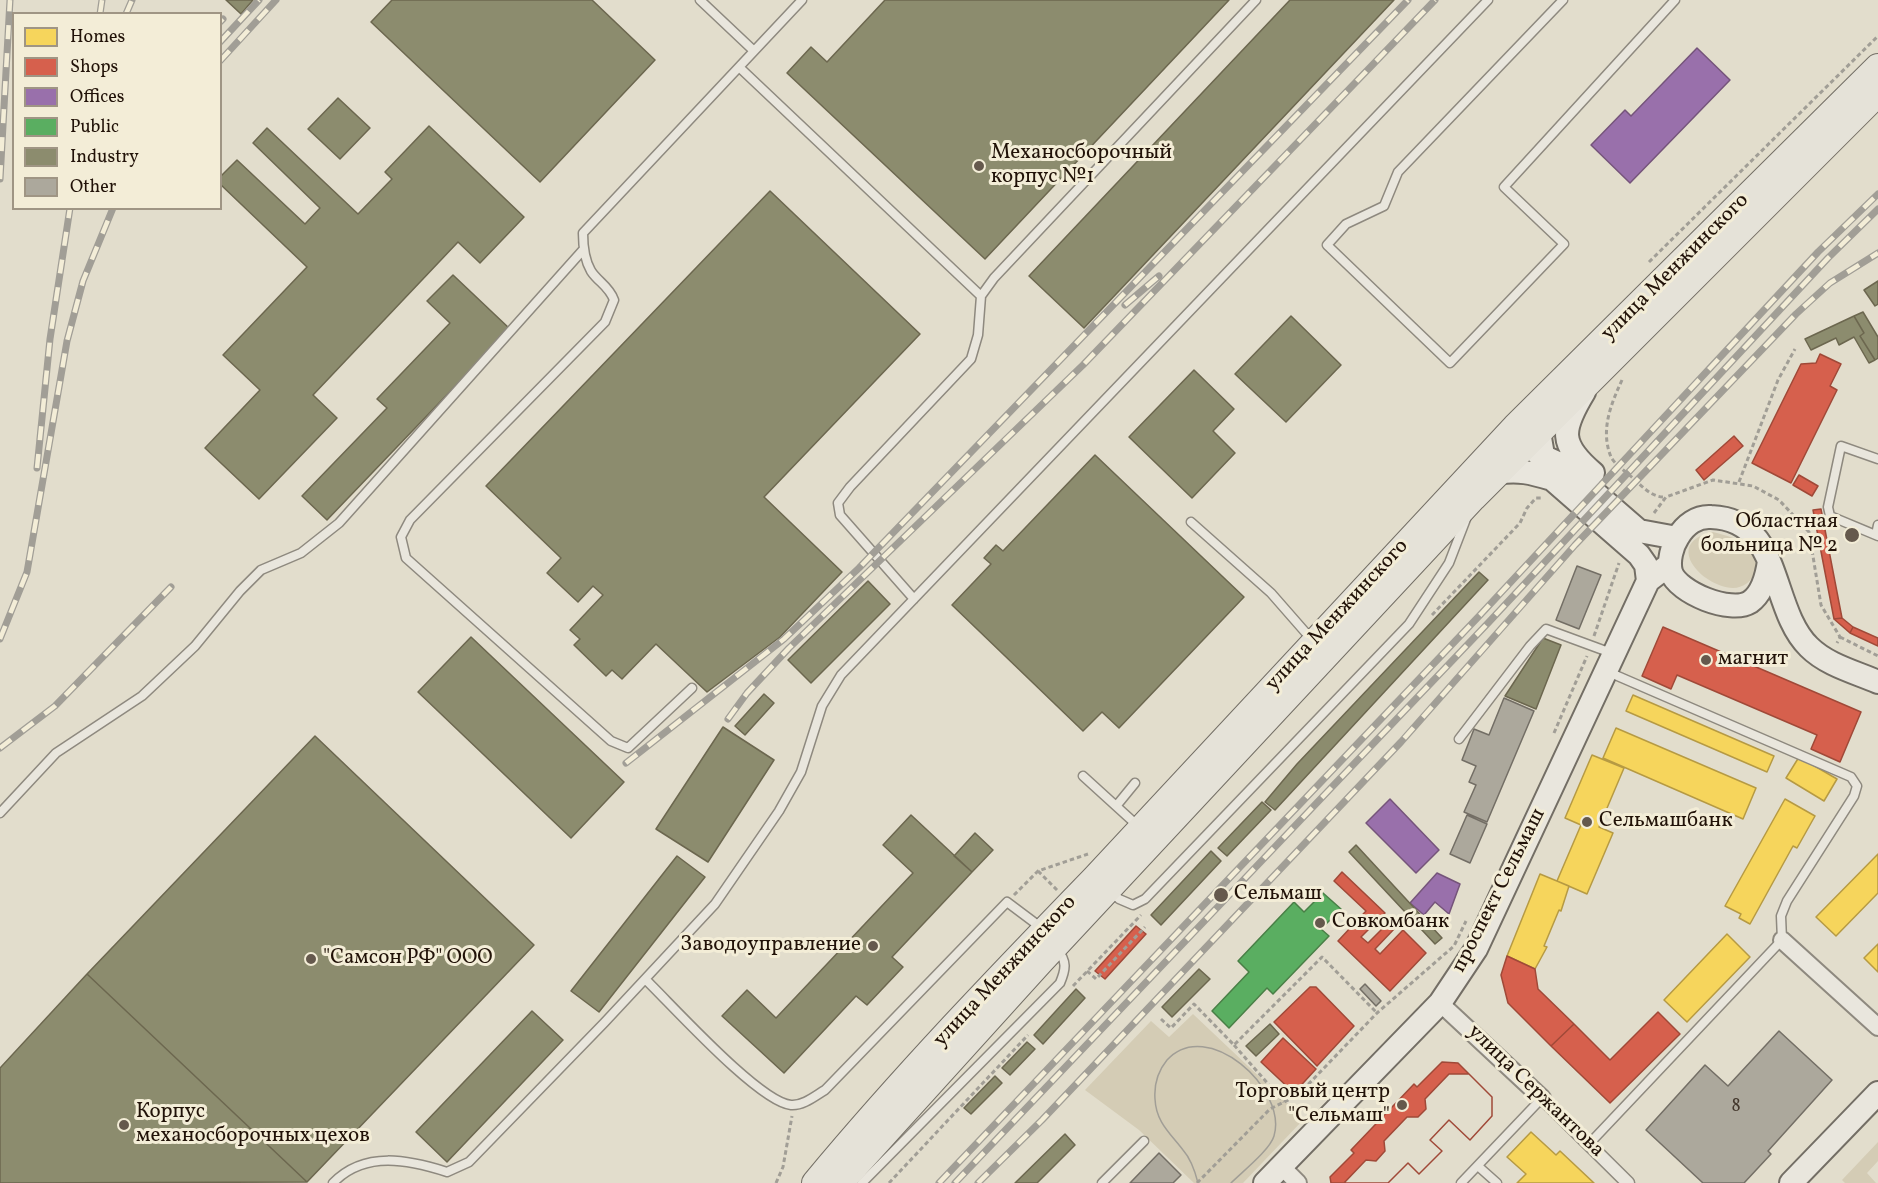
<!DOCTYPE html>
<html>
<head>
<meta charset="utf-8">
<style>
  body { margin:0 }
  #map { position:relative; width:1878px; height:1183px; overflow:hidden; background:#e2ddcc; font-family:Vollkorn,serif }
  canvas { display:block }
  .legend { position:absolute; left:12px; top:12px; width:210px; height:198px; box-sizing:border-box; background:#f3edd7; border:2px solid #9f9584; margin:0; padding:8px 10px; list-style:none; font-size:18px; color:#211208 }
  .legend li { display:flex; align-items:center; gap:12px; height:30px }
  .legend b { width:30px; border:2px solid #9f9584 }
</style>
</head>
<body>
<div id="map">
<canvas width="1878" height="1183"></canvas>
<ul class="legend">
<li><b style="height:16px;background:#f6d55c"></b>Homes</li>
<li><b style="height:16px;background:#d6604d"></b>Shops</li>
<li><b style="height:16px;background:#9970ab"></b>Offices</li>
<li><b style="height:16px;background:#5aae61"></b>Public</li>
<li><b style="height:16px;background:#8c8c6e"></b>Industry</li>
<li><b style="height:16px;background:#aca89c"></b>Other</li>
</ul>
</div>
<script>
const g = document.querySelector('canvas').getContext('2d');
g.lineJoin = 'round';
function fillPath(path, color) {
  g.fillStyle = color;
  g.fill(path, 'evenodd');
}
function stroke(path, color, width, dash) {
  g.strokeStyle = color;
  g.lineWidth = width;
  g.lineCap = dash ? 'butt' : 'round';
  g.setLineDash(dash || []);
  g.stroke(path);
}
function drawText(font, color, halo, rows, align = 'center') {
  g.font = font + ' Vollkorn,serif';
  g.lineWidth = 6;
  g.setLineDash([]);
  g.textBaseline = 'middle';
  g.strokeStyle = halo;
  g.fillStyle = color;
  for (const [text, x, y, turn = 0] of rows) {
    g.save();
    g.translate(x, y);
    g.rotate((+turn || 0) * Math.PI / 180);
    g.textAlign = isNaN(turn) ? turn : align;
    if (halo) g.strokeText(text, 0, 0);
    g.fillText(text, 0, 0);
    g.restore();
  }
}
const green = new Path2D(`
  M1713,532c12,3 30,8 38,16 15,14 2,40 -18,40 -33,-2 -70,-46 -20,-56z
  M1193,1014l111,105 -61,64h-49l-55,-53 -54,-40 66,-69 18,16z
  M1878,1142v19l-11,12 9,10h-31l-3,-3z`);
const homes = new Path2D(`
  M1633,695l141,61 -7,16 -141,-61z
  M1616,728l140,60 -13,31 -140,-61z
  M1592,755l32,13 -25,59 14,6 -26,61 -30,-13 24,-56 -16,-7z
  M1799,757l38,22 -13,22 -38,-23z
  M1785,799l30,17 -18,32 -4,-2 -43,78 -11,-6 2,-4 -16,-8z
  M1878,854v39l-42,43 -20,-19z
  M1540,874l29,12 -8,25 -2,-1 -15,36 3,1 -12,22 -28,-13z
  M1727,934l23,23 -63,65 -23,-22z
  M1878,944v28l-14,-14z
  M1531,1132l25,23 4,-4 34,32h-77l9,-9 -19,-17z`);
const shops = new Path2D(`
  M1820,354l21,10 -11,22 7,4 -46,93 -39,-20 49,-99 15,-1z
  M1734,436l9,10 -39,34 -8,-10z
  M1799,475l19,11 -6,10 -19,-11z
  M1821,509l21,109 -8,1 -21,-109z
  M1842,618l11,9 -3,6 -16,-14z
  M1663,627l198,85 -21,50 -29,-13 6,-14 -140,-60 -6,14 -29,-13z
  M1853,627l25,11v8l-28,-13z
  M1342,872l43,41 -24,24 7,6 22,-22 6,6 -21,22 5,5 23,-24 23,23 -36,38 -52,-50 28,-30 -32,-30z
  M1136,926l10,8 -41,45 -10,-8z
  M1507,956l28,13 3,20 36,35 -23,22 -43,-43 -7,-28z
  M1310,987h6l38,39 -37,40 -43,-44z
  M1658,1012l22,22 -70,69 -59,-57 23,-22 36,36z
  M1283,1038l33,31 -22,24 -33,-31z
  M1442,1062l16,1 34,34v19l-22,24 -21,-20 -19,20 12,11 -23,23 -11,-11 -20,20h-57l-1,-6 24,-24 -3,-3 63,-66 3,3z
  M1449,1074h20l23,23v19l-22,24 -21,-20 -19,20 12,11 -23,23 -11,-11 -20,20h-44l22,-23 10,1 9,-10 -1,-10 23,-24h11l8,-8 -1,-10z`);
const offices = new Path2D(`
  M1697,48l33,32 -100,103 -39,-38 34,-35 6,6z
  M1390,799l49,51 -23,23 -50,-50z
  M1437,873l23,11 -11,30 -14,-12 -11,13 -14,-12z`);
const public = new Path2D(`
  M1323,893l18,16 -20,20 8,7 -56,58 -6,-6 -38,40 -17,-17 37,-39 -11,-11 56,-59 10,10z`);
const industry = new Path2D(`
  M226,0h27l-12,14z
  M392,0h200l63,60 -115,122 -169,-160z
  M885,0h344l-244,259 -198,-186 24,-26 16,15z
  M1290,0h104l-310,328 -55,-52z
  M338,98l32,30 -30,31 -32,-30z
  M429,126l95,91 -44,46 -22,-21 -145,153 24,23 -78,81 -54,-51 55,-58 -37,-35 84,-88 -87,-83v-7l17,-17 68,64 15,-16 -67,-65 14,-15 91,86 34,-35 -7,-7z
  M770,191l150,143 -156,163 78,75 -62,65 -73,55 -51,-48 -34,35 -10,-9 -6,6 -32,-31 6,-6 -10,-9 33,-35 -10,-9 -15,16 -31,-29 14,-15 -75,-72z
  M453,275l57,54 -183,191 -25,-24 85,-88 -10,-9 73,-76 -23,-22z
  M1878,281v23l-3,2 -11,-16z
  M1863,312l15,25v21l-3,2 -15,-24 4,-3 -10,-17z
  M1291,316l50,49 -55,57 -51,-48z
  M1854,316l10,17 -4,3 15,24 -6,3 -15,-26 -15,8 -3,-7 -25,12 -6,-11z
  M1194,370l40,39 -21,22 22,22 -43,45 -63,-61z
  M1095,455l149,142 -125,131 -17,-16 -19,19 -131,-126 39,-41 -7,-6 12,-13 7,6z
  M1479,572l9,8 -213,230 -10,-8 32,-38z
  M868,581l22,23 -79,79 -23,-23z
  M471,637l153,145 -53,56 -153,-146z
  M1543,638l18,7 -25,64 -31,-13z
  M764,694l10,9 -29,32 -10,-9z
  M723,727l51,33 -66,102 -52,-33z
  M315,736l219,209 -227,237 -220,-208z
  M1262,802l9,8 -44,46 -9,-8z
  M911,815l61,57 -80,85 11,10 -36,38 -11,-9 -72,77 -62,-57 25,-26 29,28 137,-145 -30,-28z
  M975,833l18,17 -21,22 -18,-16z
  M1356,845l86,93 -7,6 -86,-92z
  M1211,851l10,10 -60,64 -10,-10z
  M677,856l28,21 -106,135 -28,-21z
  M1199,969l11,10 -38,38 -10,-10z
  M87,974l220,208 -307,1v-115z
  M1076,989l9,9 -42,46 -9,-9z
  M532,1011l31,29 -116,122 -31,-30z
  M1270,1024l9,10 -23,22 -10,-10z
  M1027,1042l8,7 -25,26 -8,-7z
  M995,1076l7,7 -31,31 -7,-6z
  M1065,1134l10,11 -38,38h-22z`);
const building = new Path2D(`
  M1577,566l24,9 -22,54 -23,-9z
  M1504,698l30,13 -47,111 -23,-10 12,-27 -7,-3 7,-16 -14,-6 12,-31 15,6z
  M1467,815l20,9 -17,39 -20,-9z
  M1365,984l16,17 -5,5 -16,-17z
  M1779,1031l53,49 -64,71 3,3 -27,29h-41l-57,-53 59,-65 23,21z
  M1159,1153l22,22 -8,8h-43z`);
const path = new Path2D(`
  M1649,262l229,-226
  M1622,380c-11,24 -22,50 -11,77 4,8 17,16 24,23 9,8 18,18 31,17
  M1739,482l39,-102 17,-31
  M1654,513l12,-16 47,-17 40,6 26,14 30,32 12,73 19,32 -3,6
  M1432,615l88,-92 7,-15 9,-10h7
  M1594,636l25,-73
  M1840,637l38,19
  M1554,733l33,-77
  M1038,871l19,19
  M1014,895l24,-24 50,-17
  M1087,971l9,8 49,-52
  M1073,986l68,-71
  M1161,1019l10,9 23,-24 40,41 88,-88 55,56
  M1234,1045l50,57
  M776,1183l7,-16 9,-51
  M889,1183l139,-148
  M1197,1183l73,-74 28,-14 79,-82 77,-67 12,-25`);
const service = new Path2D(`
  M700,0l54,51
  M1563,0l-165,172 -14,34 -38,18 -19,21 123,118 114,-119 -60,-57 171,-187
  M739,67l242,229
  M1878,459l-37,-13 -13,61 2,9 48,20
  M1191,522l80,71 42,48
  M1876,535l2,-10
  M914,599l-74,-84 -2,-12 12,-16 121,-128 7,-24 3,-39 13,-18 262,-278
  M692,688l-64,60 -17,-7 -205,-183 -5,-21 9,-17 195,-198 9,-22c-5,-14 -16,-18 -23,-29 -7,-12 -8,-25 -8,-38l219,-233
  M1459,739l71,-93 16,-17 68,25
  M1083,776l55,50
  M1117,805l18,-22
  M0,813l56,-60 86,-57 53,-50 45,-55 21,-21 40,-17 38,-30 244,-273
  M1110,891l9,8 14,6 12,-6 264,-275 40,-61 17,-44
  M645,979c27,26 114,123 146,126 12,1 24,-9 34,-15l182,-188 36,27
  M1589,1144l193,-204 -1,-24 6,-15 67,-105 3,-10 -6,-9 -245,-106
  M1479,1167l18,16
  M333,1183c32,-33 76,-23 114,-11l22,-10 135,-139 111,-119 64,-93 22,-39 21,-66 19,-31 647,-675
  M862,1183l198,-200c6,-14 7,-22 -3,-34
  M1102,1183l42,-42
  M1461,1183l81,-85`);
const pedestrian = new Path2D(`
  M1542,1098l86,85`);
const minor = new Path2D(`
  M1782,940l96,87
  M1440,1003l102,95
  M1281,1166l17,17`);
const secondary = new Path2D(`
  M1584,392c-23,38 -25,52 9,81
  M1543,416l-3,22 3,17 9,24 87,76 7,10 2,16
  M1538,454l26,12 75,65 38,7
  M1497,473c21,-4 35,0 55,6
  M1769,561c-2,14 -6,32 -19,41 -19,12 -72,-9 -79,-30 -3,-11 1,-26 7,-35 7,-12 19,-21 33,-20 72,2 58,91 98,130 18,18 46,25 69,35
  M1265,1183l175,-180 36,-54 172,-368 22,-17
  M1791,1183l87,-90`);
const primary = new Path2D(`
  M815,1183c88,-106 184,-206 280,-305l420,-451 363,-360
  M840,1183l201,-222 432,-463 405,-405`);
const tram = new Path2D(`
  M1198,1183c-3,-12 -7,-24 -15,-33 -13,-17 -27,-28 -28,-51 -1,-14 3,-28 12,-39 40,-44 121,29 107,76 -4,14 -32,36 -43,47`);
const rail = new Path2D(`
  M100,14l2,-14
  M126,14l6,-14
  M220,22l3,-3
  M220,42l39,-42
  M220,61l56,-61
  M0,179l10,-179
  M1125,305l34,-29
  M37,468l13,-129 20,-131
  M0,639l27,-67 40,-231 16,-60 30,-73
  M728,719l19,-26 42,-45 294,-283 352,-365
  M0,748l55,-42 116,-119
  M626,763l158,-124 75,-71 549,-568
  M939,1183l542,-569 337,-362 60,-58
  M955,1183l534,-561 339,-364 50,-49
  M978,1183l64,-63 359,-378 174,-197 221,-231 34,-31 48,-30`);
const markers = [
  [979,166,6,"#65594d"],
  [1852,535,8,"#65594d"],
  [1706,660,6,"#65594d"],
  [1587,822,6,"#65594d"],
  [1221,895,8,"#65594d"],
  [1320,923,6,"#65594d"],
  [873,946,6,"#65594d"],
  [311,959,6,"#65594d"],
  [1402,1105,6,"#65594d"],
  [124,1125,6,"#65594d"]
];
const numberNames = [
  ["8",1736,1108]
];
const poiNames = [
  ["Механосборочный",991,154],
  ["корпус №1",991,178],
  ["Областная",1838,523,"right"],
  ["больница № 2",1838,547,"right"],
  ["магнит",1718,660],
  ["Сельмашбанк",1599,822],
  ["Сельмаш",1234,895],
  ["Совкомбанк",1332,923],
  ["Заводоуправление",861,946,"right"],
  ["\"Самсон РФ\" ООО",323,959],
  ["Торговый центр",1390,1093,"right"],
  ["\"Сельмаш\"",1390,1117,"right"],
  ["Корпус",136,1113],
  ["механосборочных цехов",136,1137]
];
const streetNames = [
  ["улица Менжинского",1676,268,-45],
  ["улица Менжинского",1338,616,-47],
  ["проспект Сельмаш",1500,891,-63],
  ["улица Менжинского",1006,972,-47],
  ["улица Сержантова",1535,1092,44]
];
fillPath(green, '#d4ccb5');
fillPath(homes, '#f6d55c');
stroke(homes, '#b69a43', 1.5);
fillPath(shops, '#d6604d');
stroke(shops, '#a04938', 1.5);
fillPath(offices, '#9970ab');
stroke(offices, '#75547a', 1.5);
fillPath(public, '#5aae61');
stroke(public, '#497f46', 1.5);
fillPath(industry, '#8c8c6e');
stroke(industry, '#6c674f', 1.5);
fillPath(building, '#aca89c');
stroke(building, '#736e65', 1.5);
stroke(service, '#8e897f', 11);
stroke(pedestrian, '#8e897f', 15);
stroke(minor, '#8e897f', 20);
stroke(secondary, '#736e65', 26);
stroke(primary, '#736e65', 28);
stroke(path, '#a19e96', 3, [4.5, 3]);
stroke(service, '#e9e6dd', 8);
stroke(pedestrian, '#e9e6dd', 12);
stroke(minor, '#e9e6dd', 16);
stroke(secondary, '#e9e6dd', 22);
stroke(primary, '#e5e2d8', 26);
stroke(tram, '#a19e96', 1.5);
stroke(rail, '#a19e96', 7);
stroke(rail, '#f3edd7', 4.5, [14]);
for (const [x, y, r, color] of markers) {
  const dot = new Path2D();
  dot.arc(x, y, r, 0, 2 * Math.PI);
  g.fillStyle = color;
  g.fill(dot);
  stroke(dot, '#f3edd7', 2);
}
drawText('18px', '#44382d', null, numberNames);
drawText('21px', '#211208', '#f3edd7', poiNames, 'left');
drawText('21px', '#211208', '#f3edd7', streetNames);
</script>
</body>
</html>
